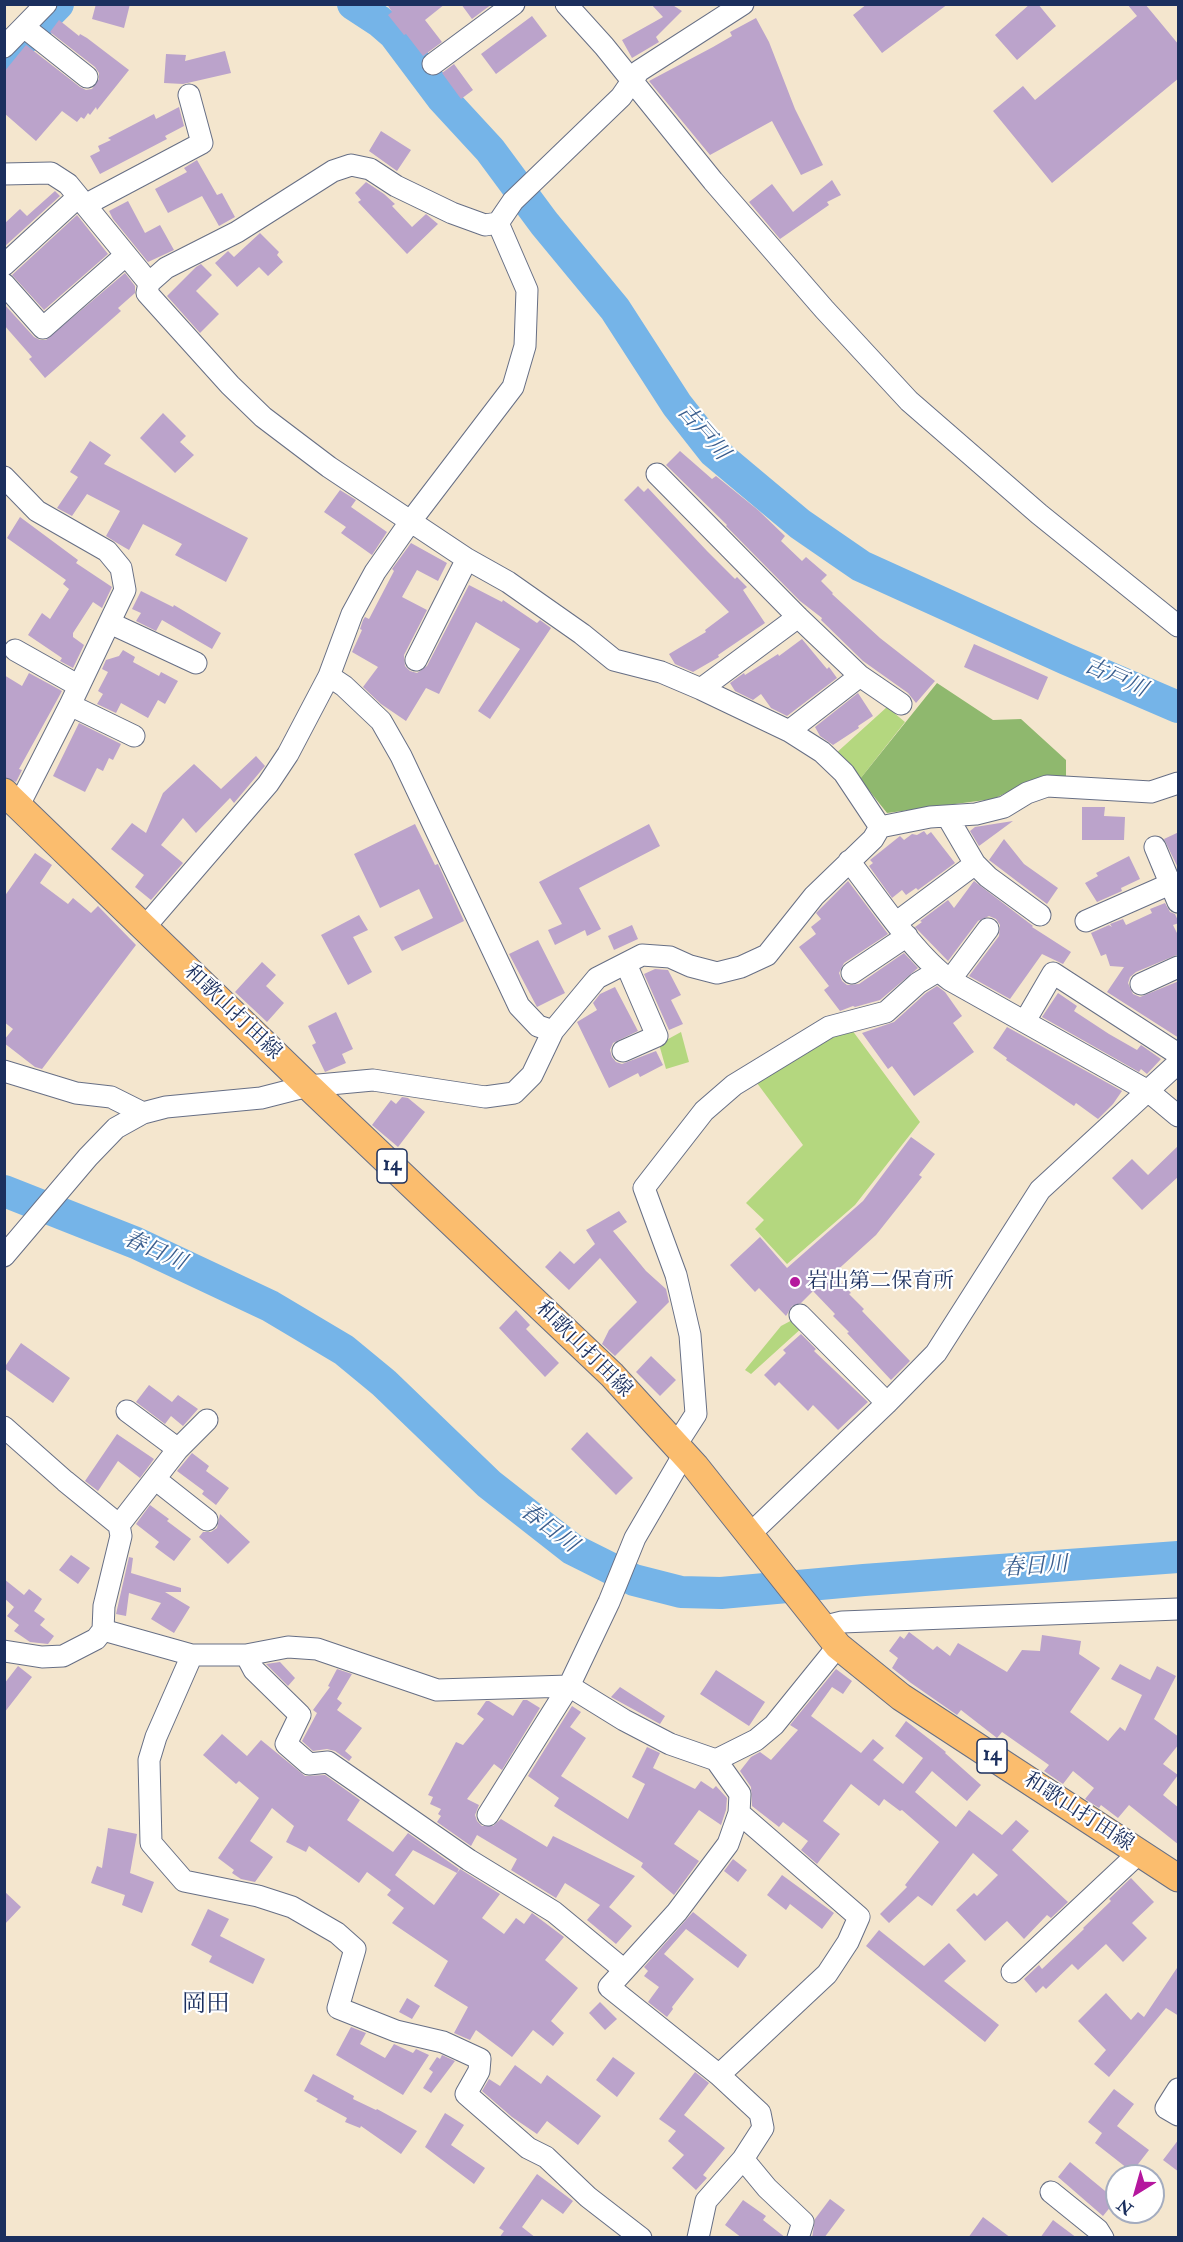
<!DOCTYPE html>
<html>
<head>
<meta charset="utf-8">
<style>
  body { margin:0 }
  #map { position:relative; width:1183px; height:2242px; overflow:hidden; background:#f4e6ce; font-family:"IM FELL Double Pica",serif }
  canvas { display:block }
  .frame { position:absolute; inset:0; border:6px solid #1b2f5e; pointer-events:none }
  .north { position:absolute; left:1105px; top:2164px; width:60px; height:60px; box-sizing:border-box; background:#fff; border:2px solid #a4acbf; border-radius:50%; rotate:217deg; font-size:16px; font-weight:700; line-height:24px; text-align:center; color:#1b2f5e }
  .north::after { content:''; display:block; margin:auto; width:21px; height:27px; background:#b5179e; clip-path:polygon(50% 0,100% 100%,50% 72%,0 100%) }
</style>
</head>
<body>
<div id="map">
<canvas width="1183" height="2242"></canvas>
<div class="frame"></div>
<div class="north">N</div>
</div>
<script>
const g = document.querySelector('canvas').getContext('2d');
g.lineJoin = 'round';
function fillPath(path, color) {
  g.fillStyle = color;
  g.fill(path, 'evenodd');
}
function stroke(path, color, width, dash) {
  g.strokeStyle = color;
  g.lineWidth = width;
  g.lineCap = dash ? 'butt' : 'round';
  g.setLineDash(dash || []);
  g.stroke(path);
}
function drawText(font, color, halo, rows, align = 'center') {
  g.font = font + ' "IM FELL Double Pica","Noto Serif JP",serif';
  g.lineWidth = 4.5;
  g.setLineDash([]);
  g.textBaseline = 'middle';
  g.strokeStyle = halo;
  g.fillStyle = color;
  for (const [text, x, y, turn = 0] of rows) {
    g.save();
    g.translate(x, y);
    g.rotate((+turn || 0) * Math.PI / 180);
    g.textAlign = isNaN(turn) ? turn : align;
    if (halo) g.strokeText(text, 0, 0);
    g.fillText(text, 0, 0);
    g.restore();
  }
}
const green = new Path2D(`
  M887,707l18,15 -45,57 -26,-24z
  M852,1030l68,92 -65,83 -68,59 -32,-35 9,-9 -18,-17 57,-58 -49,-66 74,-44z
  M681,1032l8,30 -23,7 -7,-25z
  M796,1318l8,8 -53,48 -6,-4 36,-44z`);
const forest = new Path2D(`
  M937,683l56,37 28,-1 45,41v19l-43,6 -30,14 -106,14 -27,-34z`);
const river = new Path2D(`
  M353,4l26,17 15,13 48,64 48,52 54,73 71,86 62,96 37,47 86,72 61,42 205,93 112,48
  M4,59l54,-55
  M4,1191l132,52 134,63 74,44 40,33 105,101 83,65 62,31 47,12 40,1 143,-13 314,-23`);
const building = new Path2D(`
  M96,4h34l-6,24 -32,-9z
  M387,4h58l-20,16 17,22 -19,14 -17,-22 -2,1 -16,-20 4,-3z
  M461,4h31l-20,15z
  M651,4h20l11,7 -26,26 3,5 -27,16 -10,-18 41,-23z
  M867,4h81l-66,49 -29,-38z
  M1030,4h8l18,22 -39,34 -22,-25z
  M1127,4h18l34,41v33l-127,105 -59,-72 30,-25 12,14 102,-84z
  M532,16l15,20 -51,38 -15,-20z
  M756,18l13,24 26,67 28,56 -22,10 -29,-54 -62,34 -61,-74 64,-34 19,-11 -2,-4z
  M59,20l20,16 1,-2 7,4 42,32 -32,40 -1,-3 -6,8 -2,-2 -4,6 -3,-2 -4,5 -15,-11 -26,30 -32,-28v-41l22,-27 54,42 6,3 6,-1 7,-10v-6l-4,-6 -45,-35z
  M225,51l6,22 -48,11 -19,-1 2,-29 20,1 -1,6z
  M454,64l19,26 -12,9 -19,-26z
  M179,107l5,19 -19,10 2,3 -67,35 -10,-18 10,-5 -2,-5 13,-6 -3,-2 46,-24 2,5z
  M381,131l30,19 -14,21 -28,-20z
  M197,160l20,35 5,-2 13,24 -16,9 -17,-30 -34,17 -13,-24 32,-17 -3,-4z
  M832,180l9,15 -14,7 2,3 -49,34 -31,-37 23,-18 21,28z
  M366,182l18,12 11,10 -3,2 20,21 14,-13 12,10 -31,30 -49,-52 3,-2 -6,-7z
  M55,191l5,5 -56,51v-23l16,-15 7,7z
  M128,201l17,32 15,-8 14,25 -26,12 -35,-43 -4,-8z
  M77,215l31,39 -64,56 -32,-35z
  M260,233l19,19 -2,3 6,7 -15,14 -9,-9 -22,20 -22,-24 13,-12 6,6z
  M201,264l11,11 -16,16 23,23 -19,19 -33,-37 29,-29z
  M125,273l10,13v7l-17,15 3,3 -76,67 -16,-19 3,-2 -28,-32v-21l30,33 6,3h6z
  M163,413l23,23 -6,6 14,13 -19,18 -35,-35z
  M90,441l21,14 -7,9 144,74 -22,44 -51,-27 7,-11 -39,-20 -14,26 -12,-7 -11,-7 14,-25 -33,-17 -15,22 -15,-8 21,-31 -8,-5z
  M680,451l32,28 4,-3 42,34 27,26 -4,5 21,20 4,-4 21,18 -6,6 12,12 -1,1 48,44 55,43 -19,22 -8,-10 -45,-32 -42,-41 1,-2 -22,-17 -74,-75 1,-1 -61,-60z
  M638,486l6,6 4,-4 59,63 28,28 2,-2 10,10 -4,3 22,33 -47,32 1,2 -26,15 -18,-8 -6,-10 37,-22 -1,-2 24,-18 -105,-112z
  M340,490l16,10 -5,7 36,25 -15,23 -31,-22 5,-6 -22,-15z
  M20,517l58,43 -2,3 36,24 -10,21 -9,-6 -20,31v4l11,8 -11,23 -13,-7 2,-3 -34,-23 14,-22 8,6 19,-30 -6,-5 3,-4 -59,-42z
  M411,543l36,20 -9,18 -21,-11 -15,27 25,13 -23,45 1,11 5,5 7,2 10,-7 42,-81 33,17 1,-2 34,23 3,-3 11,8 -61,91 -12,-8 42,-62 -44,-27 -37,72 -13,-6 -20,33 -25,-17 -18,-17 15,-20 -26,-15 10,-22 -2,-1 3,-9 2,-3 4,2 25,-48 -2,-2z
  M141,591l32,16 1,-2 47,28 -9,16 -50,-29 -6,11 -20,-10 5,-8 -9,-4z
  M802,639l25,30 2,-2 8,11 -50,38 -16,-8 -10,-14 -8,6 -18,-9 -5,-8 14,-10 1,2 33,-21 1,2z
  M974,644l74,33 -10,23 -74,-33z
  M123,650l12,7 -2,5 26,14 2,-4 17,9 -13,23 -7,-4 -10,18 -27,-15 -5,10 -19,-9 6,-10 -5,-3 10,-19 -6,-3 4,-9 13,-4z
  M29,673l33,18 -43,78 3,1 -6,12 -12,-5v-102l18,11z
  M858,693l15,23 -15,10 1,2 -26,17 -13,-9 -5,-9z
  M79,723l42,21 -8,16 -4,-2 -6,13 -6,-3 -12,24 -32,-16z
  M256,756l9,10 -31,37 -4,-5 -34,35 -13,-15 -22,27 22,18 -32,37 -16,-13 9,-12 -33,-26 21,-26 14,10 17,-40 31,-29 27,25z
  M1082,807h23l-1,9 21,1 -1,23h-42z
  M1013,821l-34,25 -9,-15 5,-4z
  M415,824l20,41 3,-1 26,57 -62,30 -8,-14 39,-19 -14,-29 -39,19 -26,-54z
  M649,824l11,22 -81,42 22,41 -14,7 -2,-6 -30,15 -7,-15 14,-6 -23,-42z
  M924,831l3,4 4,-3 24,31 -37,27 -2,-2 -10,7 -4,-5 -10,8 -23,-32 4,-3 -3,-3 30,-24 4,4 8,-6 5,1z
  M1179,832v38l-15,-31z
  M1004,839l20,25 34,24 -11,16 -58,-44z
  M35,853l17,12 -12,18 28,21 5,-6 18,15 7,-7 38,39 -94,124 -7,-2 -31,-24v-3l9,-11 -9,-7v-125z
  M1129,856l11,23 -19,9 1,3 -25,11 -12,-19 13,-7 -2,-3z
  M848,881l40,53 -44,29 -5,10 3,8 5,4 12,-1 45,-31 14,15 -38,32 -25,7 -2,-1 -13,5 -16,-21 5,-4 -30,-39 17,-13 -5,-7 10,-8 -5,-6z
  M974,881l59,45 -1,1 39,25 -8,12 -21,-10 -32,45 -41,-23 30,-40 1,-11 -4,-6 -7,-3 -11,5 -30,40 -33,-34 7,-5 -2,-1 28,-21 6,8z
  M1165,903l5,9 5,2 4,9 -6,2 6,12v17l-43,18 -6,5 -2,6 5,11 7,3 39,-16v57l-72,-46 17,-25 -14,-1 -4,-12 -5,2 -10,-23 18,-8 3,2 -2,-3 13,-5 3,6 26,-12 -2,-4z
  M359,915l9,15 -15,7 19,35 -24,13 -27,-50z
  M632,925l6,14 -24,11 -6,-14z
  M538,940l27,53 -28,14 -28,-53z
  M262,962l14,13 -10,11 18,17 -17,19 -32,-30z
  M655,969l13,1 13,25 -10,5 12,24 -14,6 -25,-56z
  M937,986l8,6 17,24 -9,7 21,29 -60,44 -22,-30 -4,3 -26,-36 32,-11 32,-29z
  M615,987l23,44 -25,12 -3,7 2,7 4,5 6,2 34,-13 7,14 -23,12 -2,-4 -29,15 -32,-66 20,-12 -4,-7 7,-9z
  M1058,993l19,13 -3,5 35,23 28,16 4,-5 20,14 -14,15 -6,-5 -2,3 -97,-55z
  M336,1012l17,37 -11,5 4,9 -21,9 -13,-27 4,-2 -8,-17z
  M1007,1027l115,64 -9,13 -15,15 -22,-16 -2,3 -68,-46 1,-2 -14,-10z
  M402,1097l6,1 17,14 -27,35 -26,-22 19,-25 5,4z
  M911,1137l24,17 -16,21 3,2 -46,58 -43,39 18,19 -2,1 15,15 -2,2 48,50 -19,19 -44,-47 2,-1 -16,-16 2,-2 -22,-23 -12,12 -9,3 -6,10 -27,-28 -4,4 -25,-27 30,-28 27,31 76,-67z
  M1179,1145v31l-37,34 -30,-32 20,-19 16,16z
  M619,1211l8,11 -14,9 33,40 20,18 3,13 -54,54 -13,-12 7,-14 28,-28 -37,-44 -31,32 -24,-23 15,-16 14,13 21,-20 -9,-14z
  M516,1310l14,15 -4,4 33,34 -14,14 -46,-49z
  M801,1334l15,15 -2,2 54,51 -30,28 -25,-25 -5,6 -29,-29 -4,4 -11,-11 22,-22 -3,-3z
  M21,1343l49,35 -17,25 -49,-35z
  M651,1356l25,24 -16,16 -24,-24z
  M149,1385l23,17 6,-7 20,14 -15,17 -12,-10 -6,8 -29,-22z
  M587,1432l46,46 -17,17 -45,-46z
  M117,1434l37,25 -14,19 -22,-17 -20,30 -13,-10z
  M192,1453l17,13 -3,5 23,17 -13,17 -14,-11 2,-3 -27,-20z
  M150,1505l19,14 -2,2 24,18 -17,22 -19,-14 4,-5 -23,-18z
  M220,1514l30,28 -22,22 -29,-27 4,-5h8l6,-4z
  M71,1555l19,13 -12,16 -19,-14z
  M129,1557l4,1 -2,15 50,15v4h-16l25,15 -16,26 -23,-14 10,-16 -32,-10 -3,23 -10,-2z
  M4,1579l20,16 5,-6 13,10 -8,12 11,8 -5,6 14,11 -6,8 -18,-2 -16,-11 5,-6 -12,-9 7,-9 -10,-9z
  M909,1632l24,18 4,-4 13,10 8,-13 49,29 15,-22 18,1 2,-16 39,6 -2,13 21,14 -30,44 38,29 12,-14 5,4 17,-36 -31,-16 9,-15 30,16 7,-14 19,10 -22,43 25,18v7l-16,20 15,11 -15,20 16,13v37l-50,-40 -11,13 -17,-13 -2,3 -14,-9 9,-11 -21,-17 -10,13 -19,-13 5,-6 -47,-33 -5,6 -36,-28 -4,5 -46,-32 -19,-15 6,-10 -9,-7 11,-15 4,3z
  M280,1662l15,16 -7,8 -22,-22z
  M18,1666l14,11 -28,36v-29z
  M337,1669l15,5 -15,25 5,4 -5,7 25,18 -17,23 7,6 -3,4 -14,-10 -8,-2 -14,2 -11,-10 15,-28 -4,-3 17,-23 -2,-1z
  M836,1669l16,12 -9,13 -11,-7 -21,29 50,37 12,-14 11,9 -11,12 30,24 20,-26 -28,-22 11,-15 40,31 -1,1 36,32 -14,16 -35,-30 -17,21 41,35 13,-17 33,25 14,-15 13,11 -17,19 56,52 -17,16 -4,-3 -23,24 -17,-18 -22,20 -29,-31 18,-17 3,3 21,-21 -25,-22 -41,53 -14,-10 -29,27 -9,-9 27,-27 -2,-2 34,-43 -37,-32 -2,1 -16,-12 -5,7 -28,-22 -28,37 17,13 -23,30 -16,-14 7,-9 -25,-19 -4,5 -27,-21 -1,-19 -11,-16 11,-14 9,-5 11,8 27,-30 -8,-5z
  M716,1670l49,32 -16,24 -49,-32z
  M620,1687l45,29 -5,8 -49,-27z
  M523,1700h4l13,8 -38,62 -8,-6 -27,35 12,6 -4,10 2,6 5,5h11l8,-7 46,28 6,-11 82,40 -26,31 23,19 -16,18 -29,-24 13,-15 -35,-22 -9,15 -45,-28 6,-11 -40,-24 -6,11 -34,-24 4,-6 -3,-2 3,-5 -11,-5 3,-7 -5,-2 28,-53 7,3 21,-26 -7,-5 9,-13h3l24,15z
  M572,1706l9,6 -11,15 16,11 -25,38 67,43 17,-35 -13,-7 15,-30 13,6 -7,15 42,21 6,-8 12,8 3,-3 11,12 -1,12 -5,15 -22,-15 -25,34 25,17 -25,34 -33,-28 2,-4 -89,-57 5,-8 -31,-22z
  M222,1734l25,22 14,-16 44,36 20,-1 35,25 -13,20 46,32 15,-19 51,36 -2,4 -44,-23 -18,25 39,30 26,-36 40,25 -18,24 22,16 12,-16 8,6 8,-11 32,24 -19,23 33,28 -27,33 13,12 -11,13 -20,-16 -21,27 -36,-27 -6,10 -16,-7 14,-26 -34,-21 14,-25 -56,-38 12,-15 -17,-13 4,-5 -24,-18 -8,11 -50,-37 -3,6 -20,-10 8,-16 -22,-18 -22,33 23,16 -18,25 -14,-3 -9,-6 2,-3 -16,-12 41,-60 -20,-17 -3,3 -33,-29z
  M108,1828l29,6 -7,39 24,9 -12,31 -20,-8 3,-10 -34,-12 6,-17 5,2z
  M733,1859l14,11 -9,12 -14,-11z
  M782,1875l52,38 -12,16 -32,-25 -4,6 -19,-15z
  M1131,1878l23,24 -22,21 15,15 -24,24 -17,-18 -28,26 -6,-6 -26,25 -3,-3 -7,7 -12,-14 15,-14 3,4 42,-40 -1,-1 28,-27 -2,-2z
  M4,1891l17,16 -17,18z
  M208,1909l21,10 -9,17 45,23 -12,25 -44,-22 3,-6 -21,-11z
  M693,1912l54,43 -9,13 -52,-39 -22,25 30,25 -22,28 1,2 -6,8 -19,-15 11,-15 -15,-11 4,-5 -4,-4z
  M879,1930l45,36 25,-23 17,18 -22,20 55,44 -14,17 -119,-96z
  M1179,1965v51l-13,-8 -57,69 -15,-13 12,-14 -28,-29 28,-28 25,27 7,-8 6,5z
  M407,1998l13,8 -8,13 -13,-7z
  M600,2002l17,17 -12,11 -16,-17z
  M351,2027l15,6 -6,11 25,14 9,-14 19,9 3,-4 13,6 -26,40 -67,-40z
  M442,2055l13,6 -24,32 -8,-5 10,-16 -4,-3 8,-12 3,2z
  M613,2057l22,16 -18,24 -21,-17z
  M515,2065l26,19 6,-9 54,41 -23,29 -31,-24 -10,13 -25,-17 -30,-26 7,-12 11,7z
  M695,2072l14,11 -25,32 41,33 -22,27 4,3 -11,12 -24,-22 12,-13 -16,-14 8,-10 -17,-12z
  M313,2074l41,22 -1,3 23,11 1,-1 40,22 -16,23 -40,-28 -1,2 -15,-6 2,-4 -31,-17 2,-2 -14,-8z
  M1114,2089l20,15 -17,22 32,24 -17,22 -37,-29 7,-10 -14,-11z
  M445,2113l19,12 -13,20 34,23 -11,16 -49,-37z
  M1179,2139v33l-16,-12z
  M1070,2162l46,38 -13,16 -45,-39z
  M537,2174l36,27 -10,13 -21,-15 -20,28 14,11h-37l5,-7 -5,-3z
  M830,2199l15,11 -21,28h-12l3,-19z
  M743,2200l23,16 -3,4 23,18h-44l-17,-13z
  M983,2217l28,21h-43z
  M1053,2220l24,18h-37z`);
const minor = new Path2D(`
  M566,4l38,42 109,135 111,128 85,92 130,113 139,112
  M24,27l63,50
  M4,47l42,-43
  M433,64l81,-60
  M4,174l47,-1 17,11 81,99 -2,10 83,92 33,32 66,50 138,92 41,23 74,52 32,26 47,12 40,17 88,42 33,21 22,21 36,54
  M85,205l117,-62 -13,-48
  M4,265l74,-68
  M149,283l17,-15 71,-36 96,-61 18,-6 19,4 26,17 56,27 33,12 13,-2
  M4,284l39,44 83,-73
  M657,474l141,143 62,59 41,28
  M4,477l33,34 70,40 14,17 4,22 -55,115 -51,100
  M110,623l86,40
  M15,650l64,36
  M416,660l51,-101
  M329,676l15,10 37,35 20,35 118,250 19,20 15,5
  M701,689l97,-72
  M70,705l64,31
  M789,731l71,-55
  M947,816l28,48 13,13 52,38
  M1155,847l23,55
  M849,861c29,37 65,93 101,119l198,111 30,25
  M1086,921l84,-37
  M897,922l78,-58
  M144,928l124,-144 20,-30 41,-78 23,-62 23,-42 35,-50 103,-135 12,-41 2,-56 -29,-67 15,-22 108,-104 18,-26 104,-67
  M852,973l55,-37
  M950,980l38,-51
  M1141,984l37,-17
  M1025,1021l28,-48 125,81
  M623,1051l34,-15 -31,-72
  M4,1071l72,22 35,4 32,16
  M4,1256l84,-99 28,-29 27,-15 23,-6 95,-9 47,-12 65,-6 112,17 29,-4 18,-18 21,-44 44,-53 45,-23 28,2 20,9 27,7 24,-6 26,-12 47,-59 59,-57 7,-12 50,-10 46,-3 28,-7 23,-14 20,-7 104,6 27,-9
  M800,1315l87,88
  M127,1411l51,38
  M4,1427l61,54 54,44 2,11 -17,70 -1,24 -7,9 -33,17 -21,1 -38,-6
  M676,1445l20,-31 -6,-79 -14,-60 -32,-87 60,-77 30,-26 95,-58 57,-15 32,-29 20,-12
  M155,1479l52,41
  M119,1525l59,-76 29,-29
  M749,1535l138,-132 49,-50 104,-163 138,-127
  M822,1627l20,-5 336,-13
  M103,1630l89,25h54l42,-8 29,2 120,41 132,-4 55,34 46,24 46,16 24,34 -1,19 -11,31 -51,68 -68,75 110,88 41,38 3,15 -20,31 -37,42 -8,37
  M192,1655l-36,82 -7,23 2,83 33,38 74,15 34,11 45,26 18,16 -17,59 58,23 47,11 37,17 -1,12 -13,23 62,54 18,9 42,40 53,41
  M246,1655l8,15 46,45 -14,29 23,20 19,-2 141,98 85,52 69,57
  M716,1760l40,-20 18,-15 64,-79
  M488,1815l81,-129 40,-84 26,-64 49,-84
  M1012,1972l127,-119
  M719,2075l108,-101 21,-32 11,-25 -120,-104
  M1178,2089l-12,19 12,7
  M743,2159l24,29 36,34 -5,16
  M1051,2192l47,38 5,8`);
const major = new Path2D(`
  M4,792l304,294 304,289 83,91 143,180 63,51 277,181`);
const markers = [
  [795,1282,6,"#b5179e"]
];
const shields = [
  [392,1166,30],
  [992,1756,30]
];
const shieldNames = [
  ["14",392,1166],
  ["14",992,1756]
];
const streetNames = [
  ["和歌山打田線",232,1013,44],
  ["和歌山打田線",583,1350,45],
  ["和歌山打田線",1078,1813,33]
];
const poiNames = [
  ["岩出第二保育所",807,1282]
];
const waterNames = [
  ["古戸川",702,433,49],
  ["古戸川",1115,679,24],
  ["春日川",154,1252,24],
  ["春日川",548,1529,37],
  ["春日川",1035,1568,-4]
];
const quarterNames = [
  ["岡田",206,2006]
];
fillPath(green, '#b4d77f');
fillPath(forest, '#8fb86e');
stroke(river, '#75b4e8', 32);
fillPath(building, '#bba3cb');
stroke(minor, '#676f85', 23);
stroke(major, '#676f85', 29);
stroke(minor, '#fff', 21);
stroke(major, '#fbbd6e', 27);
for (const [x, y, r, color] of markers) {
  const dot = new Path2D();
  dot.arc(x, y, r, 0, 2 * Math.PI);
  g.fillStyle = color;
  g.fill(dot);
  stroke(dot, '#fff', 2);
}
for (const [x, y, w] of shields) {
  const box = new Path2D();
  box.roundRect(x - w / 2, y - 17, w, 34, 4.5);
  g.fillStyle = '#fff';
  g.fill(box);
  stroke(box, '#1b2f5e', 1.5);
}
drawText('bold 20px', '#1b2f5e', null, shieldNames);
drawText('21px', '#1b2f5e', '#fff', streetNames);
drawText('21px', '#1b2f5e', '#fff', poiNames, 'left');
drawText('italic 22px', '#3a5e8e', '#fff', waterNames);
drawText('24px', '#1b2f5e', '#fff', quarterNames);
</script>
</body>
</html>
